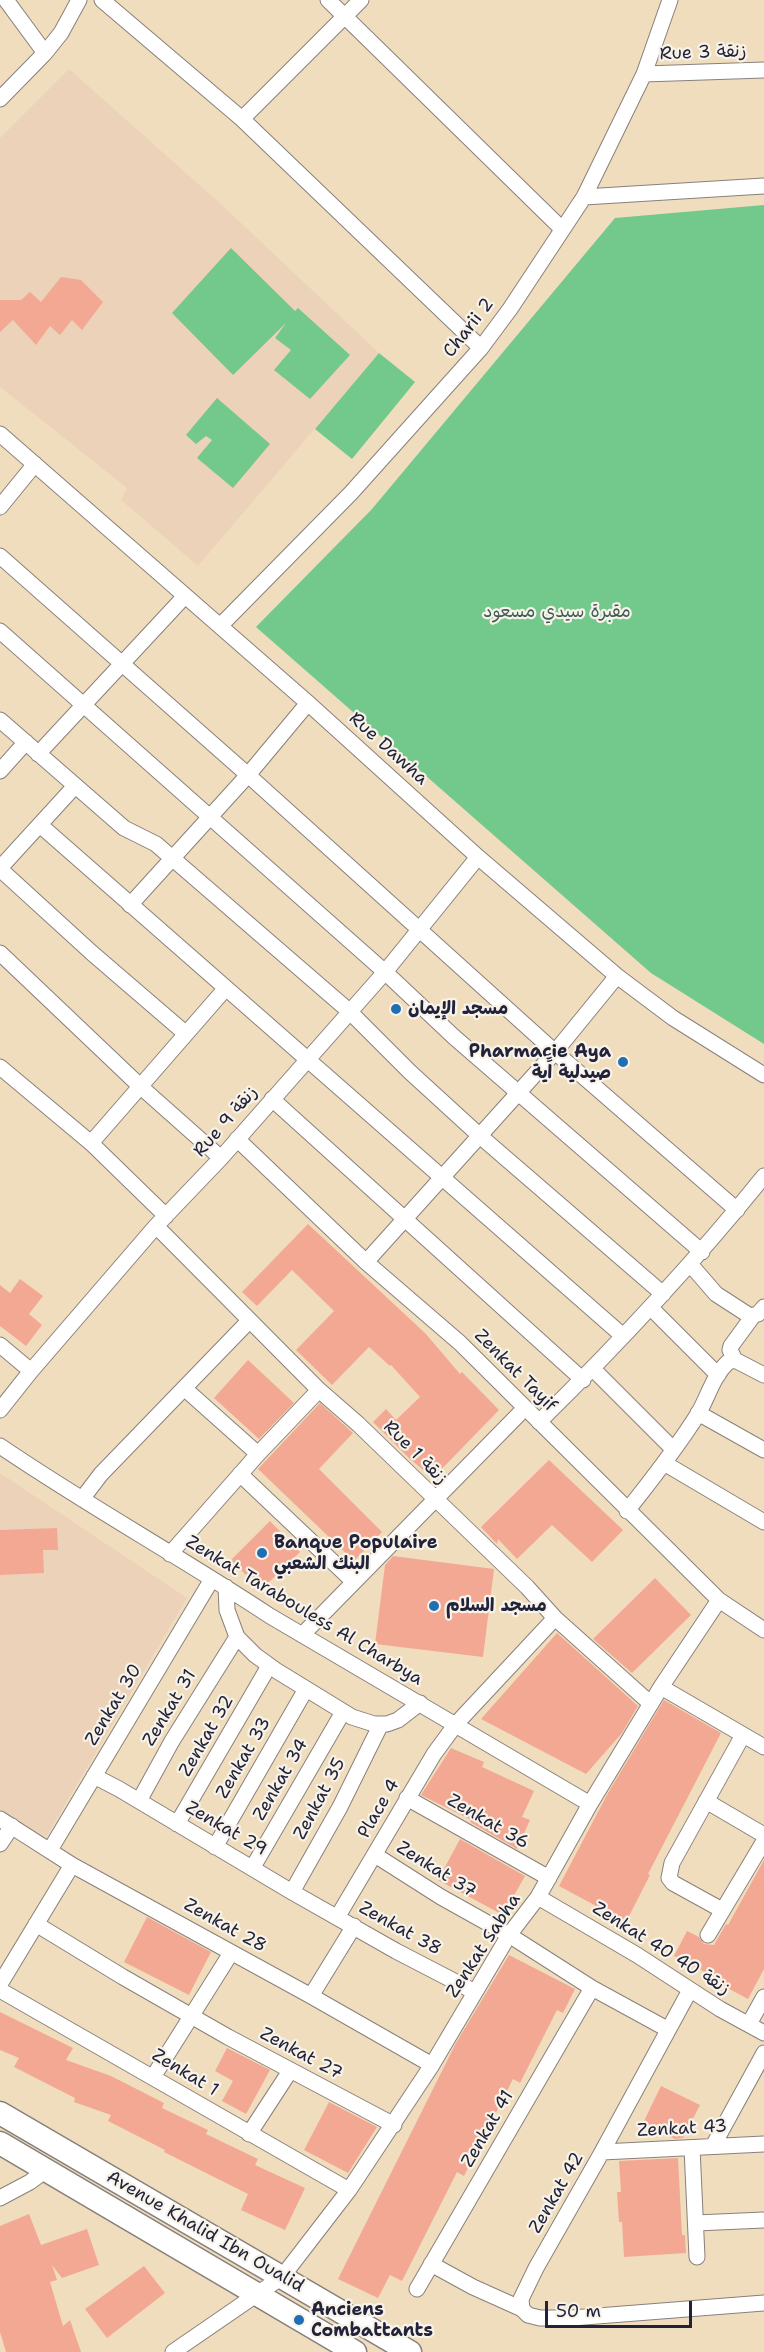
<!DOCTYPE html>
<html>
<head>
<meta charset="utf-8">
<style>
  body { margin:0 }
  #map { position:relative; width:764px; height:2352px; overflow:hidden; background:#f0ddbd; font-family:"Shantell Sans",sans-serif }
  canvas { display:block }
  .scale { position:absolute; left:545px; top:2301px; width:147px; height:27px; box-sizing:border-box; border:3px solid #22223b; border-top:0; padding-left:8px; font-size:18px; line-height:21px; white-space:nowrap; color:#22223b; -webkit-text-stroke:4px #f7f3e8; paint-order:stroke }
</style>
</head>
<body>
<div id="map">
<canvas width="764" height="2352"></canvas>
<div class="scale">50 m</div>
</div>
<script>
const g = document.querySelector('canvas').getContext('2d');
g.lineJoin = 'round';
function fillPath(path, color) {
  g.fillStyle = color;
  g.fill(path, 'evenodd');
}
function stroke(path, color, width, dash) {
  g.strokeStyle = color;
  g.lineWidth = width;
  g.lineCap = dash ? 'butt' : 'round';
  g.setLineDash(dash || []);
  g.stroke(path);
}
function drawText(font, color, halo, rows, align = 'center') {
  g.font = font + ' "Shantell Sans","Playpen Sans Arabic",sans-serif';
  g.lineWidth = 4.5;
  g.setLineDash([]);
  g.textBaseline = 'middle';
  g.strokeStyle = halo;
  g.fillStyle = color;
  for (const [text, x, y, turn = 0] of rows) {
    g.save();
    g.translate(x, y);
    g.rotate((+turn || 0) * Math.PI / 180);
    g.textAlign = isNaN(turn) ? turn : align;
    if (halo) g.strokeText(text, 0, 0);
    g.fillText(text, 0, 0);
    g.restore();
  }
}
const built = new Path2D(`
  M69,69l155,138 155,146 -181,213 -77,-66 6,-12 -127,-101v-249z
  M0,1473l187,125 -141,239 -46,-27z`);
const green = new Path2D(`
  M764,205v839l-113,-71 -395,-346 116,-118 243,-291z
  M231,248l64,63 3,-3 52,47 -40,44 -36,-29 17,-20 -16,-12 11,-15 -53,52 -61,-62z
  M379,353l36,29 -63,77 -37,-30z
  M217,398l53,46 -37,44 -36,-30 15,-18 -6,-4 -10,8 -10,-9z`);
const building = new Path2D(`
  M61,277l20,3 22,22 -21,28 -10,-10 -12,15 -10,-9 -14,19 -23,-25 -13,12v-32h21l9,-8 11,10z
  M308,1224l118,110 34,40 2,-2 37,38 -66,68 -23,-19 -37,-37 13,-13 10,11 24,-23 -29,-32 -1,1 -21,-19 -37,38 -36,-35 38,-39 -42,-41 -35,36 -15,-14z
  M20,1279l23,17 -14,18 13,11 -16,21 -26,-20v-41l10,8z
  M248,1360l46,43 -35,36 -45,-41z
  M320,1403l33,30 -34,36 63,63 -28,29 -96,-92z
  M549,1460l74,70 -31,32 -40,-37 -35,34 -19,-20 -1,5 -16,-17z
  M270,1521l30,31 -39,38 -30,-30z
  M57,1528l1,22h-15l1,23 -44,2v-45z
  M393,1556l101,13 -11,88 -108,-13 10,-79z
  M655,1578l36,37 -59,58 -39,-34z
  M557,1633l81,73 -16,27 -36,41 -105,-55z
  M664,1700l57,33 -73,141 2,1 -24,47 -67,-36 49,-93z
  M451,1748l33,14 -2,5 52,24 -12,26 8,3 -13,29 -47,-27 1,-2 -50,-25z
  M460,1839l65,37 -22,39 -65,-35z
  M764,1860v109l-16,30 -28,-15 2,-3 -48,-25 13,-25 12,6 5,7 10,1 12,-21 2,1z
  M147,1917l64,35 -22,43 -65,-33z
  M509,1955l66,34 -12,24 -6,-3 -37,73 -7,-4 -49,97 -7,-4 -55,109 -12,-6 -12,23 -40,-19 118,-236z
  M0,2012l73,36 -7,12 45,16 53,27 -2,5 46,22 -2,4 52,25 -3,6 50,23 -20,42 -44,-20 7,-16 -84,-42 1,-2 -57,-29 3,-6 -37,-13 1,-4 -61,-31 5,-9 -19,-8z
  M227,2048l43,22 -24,44 -24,-13 11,-20 -18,-10z
  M661,2086l39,19 -17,33 -8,1 -32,-16z
  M329,2102l48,25 -29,46 -44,-23z
  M678,2158l4,77h3l1,18 -62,4 -2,-35h-3l-2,-30h4l-2,-31z
  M29,2214l12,31 46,-16 12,36 -37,13 -10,-13 5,15 -7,2 13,44 7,-6 11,32h-75l-6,-20v-106z
  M144,2266l21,27 -58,45 -22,-29z`);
const street = new Path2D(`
  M6,0l39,53
  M102,0l140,119 239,229
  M328,0l234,229
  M644,74l120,-4
  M0,99l45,-46 16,-20 18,-33
  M242,119l119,-119
  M584,197l180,-11
  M0,434l308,269 170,154 139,119 56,42 91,57
  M0,507l35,-43
  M0,556l248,219 307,277 182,158
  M220,626l131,-133 130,-145 29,-39 74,-112 60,-123 26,-74
  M0,631l385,341 69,65 248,215
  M0,720l124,108 32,16 16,14 177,153 61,61 70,64 183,158
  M38,754l147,-158
  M0,771l26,-29
  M40,825l583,511
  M0,868l75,-82
  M0,869l92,84 93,80
  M130,905l118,-130 60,-72
  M0,953l141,134 80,71
  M0,1067l91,76 75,73
  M272,1099l311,281
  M237,1139l129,123 94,81 259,257 45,30
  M91,1143l135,-155
  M156,1226l163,164 39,34 169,163 28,31 96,86
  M366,1262l189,-210 62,-76
  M690,1264l26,30 34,22 8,-2 6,-7
  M651,1308l67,67
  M0,1345l31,26
  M735,1360l-5,-10 1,-4 22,-30
  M593,1369l80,80
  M184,1388l74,66
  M0,1410l31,-39 125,-145 65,-68 164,-186 93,-115
  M698,1413l66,37
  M539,1422c79,-78 155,-159 225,-246
  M0,1446c88,60 181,111 270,170l320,188
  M664,1463l100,59
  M240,1474l114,108
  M82,1499l19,-25 148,-153
  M627,1511c25,-32 50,-63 71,-97 10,-17 15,-38 30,-52l7,-2 29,15
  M170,1554l88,-100 61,-64
  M226,1587l1,23 10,27 18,18 22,16 75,46 22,7h13l11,-4 22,-17
  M303,1634l221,-225
  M661,1687l103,60
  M94,1776l25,13 173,103 104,59 79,41
  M407,1798l142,80
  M139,1801l33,-60 65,-104
  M706,1801l58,34
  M0,1819l72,46 239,131 121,69
  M177,1824l92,-158
  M0,1844l12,-18
  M215,1847l91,-158
  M50,1850l162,-271
  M375,1855l66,42 68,38 83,53 75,41
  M253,1867l90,-155
  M292,1892l48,-85 41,-83
  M538,1897l99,58 83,54 44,24
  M722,1910l-49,-27 -4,-5 3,-15 71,-128
  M338,1916l96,-162 22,-30 99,-106
  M36,1924l87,53 105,60 166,88
  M708,1935l56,-94
  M0,1984l72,-119
  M0,1990l349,200
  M690,1990l-88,162 -66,116 -15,31 1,10 6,6 12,3h32l192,-15
  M311,1996l43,-70
  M749,2024l15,-27
  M153,2077l78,-124
  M249,2134l41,-63
  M713,2146l51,-93
  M692,2148l5,109
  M602,2152l162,-8
  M0,2198l30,-16 16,-12
  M696,2223l68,-3
  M431,2264l42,23 49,22
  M417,2289l175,-301
  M173,2352l109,-75 67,-87 83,-125 77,-130 29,-38 52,-93 71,-117 58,-87`);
const secondary = new Path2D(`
  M0,2113l410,239
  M0,2143l355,209`);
const markers = [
  [396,1009,6,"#1f6fb2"],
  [623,1062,6,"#1f6fb2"],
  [262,1553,6,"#1f6fb2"],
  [434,1606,6,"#1f6fb2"],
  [299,2320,6,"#1f6fb2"]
];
const streetNames = [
  ["Rue 3 زنقة",703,53,-2],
  ["Charii 2",469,328,-52],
  ["Rue Dawha",388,749,42],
  ["Rue 9 زنقة",226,1122,-49],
  ["Zenkat Tayif",515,1371,45],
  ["Rue 1 زنقة",415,1453,45],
  ["Zenkat Tarabouless Al Charbya",304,1611,31],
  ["Zenkat 30",114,1705,-59],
  ["Zenkat 31",170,1708,-59],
  ["Zenkat 32",207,1736,-60],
  ["Zenkat 33",244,1758,-60],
  ["Zenkat 34",281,1780,-60],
  ["Zenkat 35",320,1799,-62],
  ["Place 4",379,1809,-60],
  ["Zenkat 36",488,1822,30],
  ["Zenkat 29",226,1829,30],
  ["Zenkat 37",436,1870,32],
  ["Zenkat 28",225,1926,29],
  ["Zenkat 38",400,1929,29],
  ["Zenkat Sabha",484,1946,-57],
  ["Zenkat 40 زنقة 40",661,1949,32],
  ["Zenkat 27",301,2054,28],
  ["Zenkat 1",185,2073,31],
  ["Zenkat 41",488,2129,-60],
  ["Zenkat 43",682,2129,-3],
  ["Zenkat 42",557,2193,-60],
  ["Avenue Khalid Ibn Oualid",205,2232,30]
];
const parkNames = [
  ["مقبرة سيدي مسعود",557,612]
];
const poiNames = [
  ["مسجد الإيمان",408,1009],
  ["Pharmacie Aya",611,1052,"right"],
  ["صيدلية اًية",611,1073,"right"],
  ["Banque Populaire",274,1543],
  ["البنك الشعبي",274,1564],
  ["مسجد السلام",446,1606],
  ["Anciens",311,2310],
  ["Combattants",311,2331]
];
fillPath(built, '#ecd2b9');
fillPath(green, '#73c88b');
fillPath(building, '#f3a894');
stroke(street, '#89807c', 17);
stroke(secondary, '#89807c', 25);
stroke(street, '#fff', 15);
stroke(secondary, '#fff', 22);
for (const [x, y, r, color] of markers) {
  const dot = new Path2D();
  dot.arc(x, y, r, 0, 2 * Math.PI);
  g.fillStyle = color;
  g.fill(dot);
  stroke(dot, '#f7f3e8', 2);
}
drawText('18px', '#22223b', '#f7f3e8', streetNames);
drawText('18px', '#3e5c57', '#f7f3e8', parkNames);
drawText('bold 18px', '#22223b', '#f7f3e8', poiNames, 'left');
</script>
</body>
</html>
